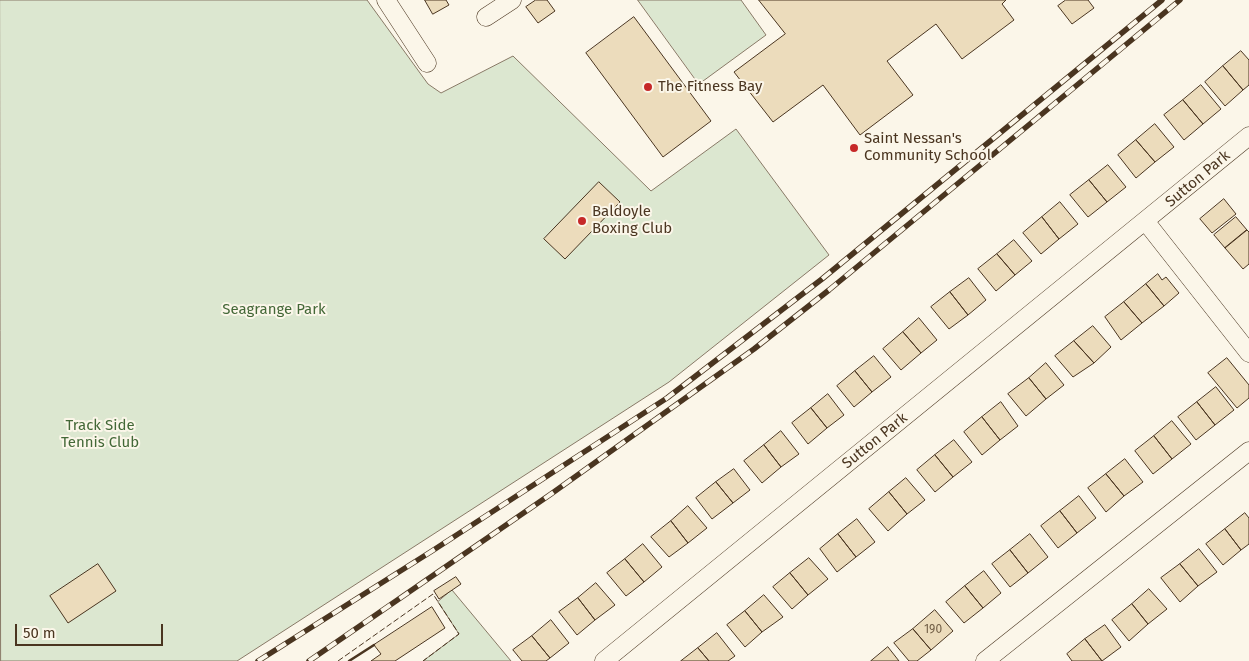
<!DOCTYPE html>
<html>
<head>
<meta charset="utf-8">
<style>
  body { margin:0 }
  #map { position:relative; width:1249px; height:661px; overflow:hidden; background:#fbf6e9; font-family:"Fira Sans",sans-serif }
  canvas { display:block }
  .scale { position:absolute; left:15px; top:624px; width:148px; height:22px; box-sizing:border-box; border:2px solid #4a3520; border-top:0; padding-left:6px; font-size:15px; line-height:18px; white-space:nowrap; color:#4a3520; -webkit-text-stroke:4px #fbf6e9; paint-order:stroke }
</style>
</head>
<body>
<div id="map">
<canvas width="1249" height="661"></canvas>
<div class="scale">50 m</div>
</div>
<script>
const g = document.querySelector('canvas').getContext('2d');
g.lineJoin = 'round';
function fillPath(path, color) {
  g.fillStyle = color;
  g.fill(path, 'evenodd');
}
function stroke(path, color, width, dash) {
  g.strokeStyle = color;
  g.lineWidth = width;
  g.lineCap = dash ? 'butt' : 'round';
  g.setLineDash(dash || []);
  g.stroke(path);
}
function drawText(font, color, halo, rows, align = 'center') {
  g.font = font + ' "Fira Sans",sans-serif';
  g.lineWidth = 4;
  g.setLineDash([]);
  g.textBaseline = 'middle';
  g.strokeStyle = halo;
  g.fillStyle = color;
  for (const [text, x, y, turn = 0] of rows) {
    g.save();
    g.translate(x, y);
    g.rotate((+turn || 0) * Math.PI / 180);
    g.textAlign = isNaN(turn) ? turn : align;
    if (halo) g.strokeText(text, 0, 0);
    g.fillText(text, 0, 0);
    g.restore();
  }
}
const green = new Path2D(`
  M0,0h367l61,84 13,9 72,-37 138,135 85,-62 93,126 -160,127 -432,279h-236z
  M638,0h103l25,35 -67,49z
  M452,590l59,71h-88l36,-27 -21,-32z`);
const building = new Path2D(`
  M425,0h21l3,5 -16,9z
  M536,0h11l8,11 -17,12 -12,-16z
  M759,0h247l-4,4 12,16 -52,39 -26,-35 -49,37 26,34 -53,40 -37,-50 -50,37 -39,-50 51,-38z
  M1066,0h22l6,8 -22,16 -14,-18z
  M634,17l77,104 -48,36 -77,-104z
  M1241,51l8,9v25l-6,5 -20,-24z
  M1223,66l20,24 -18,16 -20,-24z
  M1201,85l20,24 -18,15 -20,-24z
  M1183,100l20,24 -19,16 -20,-25z
  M1155,124l19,23 -19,15 -19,-22z
  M1136,140l19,22 -19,16 -18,-23z
  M1108,165l18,22 -19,15 -18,-22z
  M1089,180l18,22 -19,15 -18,-22z
  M599,182l21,20 -55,57 -21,-20z
  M1224,199l12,15 -24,19 -12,-14z
  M1060,202l18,22 -19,15 -17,-22z
  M1042,217l17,22 -18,15 -18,-21z
  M1236,217l11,13 -22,18 -11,-13z
  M1247,230l2,2v32l-6,5 -18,-21z
  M1014,240l18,21 -17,14 -18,-21z
  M997,254l18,21 -19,16 -18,-22z
  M1158,274l4,6 4,-3 13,16 -15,13 -18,-22z
  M969,278l17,22 -18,15 -18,-23z
  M1146,284l18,22 -22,17 -18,-21z
  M950,292l18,23 -19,14 -18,-22z
  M1124,302l18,21 -21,17 -16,-23z
  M919,318l18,22 -16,13 -18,-21z
  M1093,326l18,21 -17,16 -20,-22z
  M903,332l18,21 -20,17 -18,-21z
  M1074,341l20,22 -21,14 -18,-21z
  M874,356l17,21 -19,15 -17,-21z
  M1227,358l22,27v13l-12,10 -29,-35z
  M1046,363l18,22 -18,14 -17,-21z
  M855,371l17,21 -18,15 -17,-21z
  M1029,378l17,21 -20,17 -18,-22z
  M1216,387l18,23 -19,15 -18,-23z
  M828,394l16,21 -17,13 -16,-20z
  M1001,402l17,24 -18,14 -18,-23z
  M1197,402l18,23 -19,15 -18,-23z
  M811,408l16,20 -19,16 -16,-21z
  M982,417l18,23 -18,15 -18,-23z
  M1172,421l19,23 -19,15 -18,-23z
  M781,431l18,23 -18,13 -17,-22z
  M1154,436l18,23 -19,15 -18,-23z
  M954,440l18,22 -19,15 -18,-22z
  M764,445l17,22 -19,16 -18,-22z
  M935,455l18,22 -18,15 -18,-22z
  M1125,459l18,23 -19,14 -18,-22z
  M734,469l16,21 -17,13 -17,-21z
  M1106,474l18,22 -18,16 -18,-24z
  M906,478l19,22 -18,14 -18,-22z
  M716,482l17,21 -21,16 -16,-21z
  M889,492l18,22 -19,17 -19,-22z
  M1079,496l17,22 -19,15 -17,-22z
  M688,506l19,22 -19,15 -17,-22z
  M1060,511l17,22 -19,15 -17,-22z
  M1245,513l4,5v26l-8,6 -16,-21z
  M857,519l18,23 -19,15 -18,-23z
  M671,521l17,22 -19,14 -18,-20z
  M1225,529l16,21 -18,15 -17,-21z
  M838,534l18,23 -19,15 -17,-23z
  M1030,534l18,23 -20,16 -18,-23z
  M643,544l19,23 -18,15 -19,-23z
  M1199,549l18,23 -19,14 -18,-22z
  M1010,550l18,23 -18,14 -18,-23z
  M809,558l19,21 -20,16 -18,-22z
  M625,559l19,23 -18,14 -19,-23z
  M98,564l18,27 -48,32 -18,-27z
  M1180,564l18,22 -18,16 -19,-24z
  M984,571l17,22 -18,15 -18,-22z
  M790,573l18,22 -16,14 -19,-22z
  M456,577l5,7 -22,15 -5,-8z
  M596,583l19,22 -20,15 -17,-22z
  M965,586l18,22 -19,15 -18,-21z
  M1149,589l18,20 -19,15 -16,-20z
  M764,595l19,22 -21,15 -17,-21z
  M578,598l17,22 -18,15 -18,-23z
  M1132,604l16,20 -19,17 -17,-21z
  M432,607l13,21 -50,33h-24l10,-7 -7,-9z
  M935,610l18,21 -22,19 -18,-21z
  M745,611l17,21 -17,15 -18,-22z
  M551,620l18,23 -19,15 -18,-22z
  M1105,625l16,22 -19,14 -17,-22z
  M913,629l18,21 -14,11h-8l-15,-18z
  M717,633l18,23 -7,5h-19l-11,-13z
  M532,636l18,22 -4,3h-24l-9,-11z
  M1085,639l17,22h-30l-5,-7z
  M888,647l11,14h-28z
  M698,648l11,13h-28z`);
const street = new Path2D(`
  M386,0l41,63
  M486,17l26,-17
  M1146,222l103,131
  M604,661l645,-525
  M985,661l264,-210`);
const rail = new Path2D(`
  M258,661l174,-110 235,-153 155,-119 340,-279
  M309,661l242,-167 203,-145 75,-59 351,-290`);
const fence = new Path2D(`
  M338,661l95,-67 26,40 -36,27
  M349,661l25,-16`);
const wall = new Path2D(`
  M349,661l25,-16`);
const markers = [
  [648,87,5,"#c62828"],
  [854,148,5,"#c62828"],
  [582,221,5,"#c62828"]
];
const numberNames = [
  ["190",933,630]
];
const poiNames = [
  ["The Fitness Bay",658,87],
  ["Saint Nessan's",864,139],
  ["Community School",864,156],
  ["Baldoyle",592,212],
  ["Boxing Club",592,229]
];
const streetNames = [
  ["Sutton Park",1198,179,-40],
  ["Sutton Park",875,441,-39]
];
const parkNames = [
  ["Seagrange Park",274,310],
  ["Track Side",100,426],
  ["Tennis Club",100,443]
];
fillPath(green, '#dce7d0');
stroke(green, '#887966', 1);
fillPath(building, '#ecdcbc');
stroke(building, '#4a3520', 1);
stroke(street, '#4a3520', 19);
stroke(street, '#fbf6e9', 18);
stroke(rail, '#4a3520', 5.5);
stroke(rail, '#fbf6e9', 4, [11]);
stroke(fence, '#4a3520', 1, [6, 2.5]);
stroke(wall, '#4a3520', 2.5);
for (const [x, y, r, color] of markers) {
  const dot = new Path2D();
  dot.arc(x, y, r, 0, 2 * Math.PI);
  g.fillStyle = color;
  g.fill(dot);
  stroke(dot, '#fbf6e9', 2);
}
drawText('12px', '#725f47', null, numberNames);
drawText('15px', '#4a3520', '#fbf6e9', poiNames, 'left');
drawText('15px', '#4a3520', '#fbf6e9', streetNames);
drawText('15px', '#436837', '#fbf6e9', parkNames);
</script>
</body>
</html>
